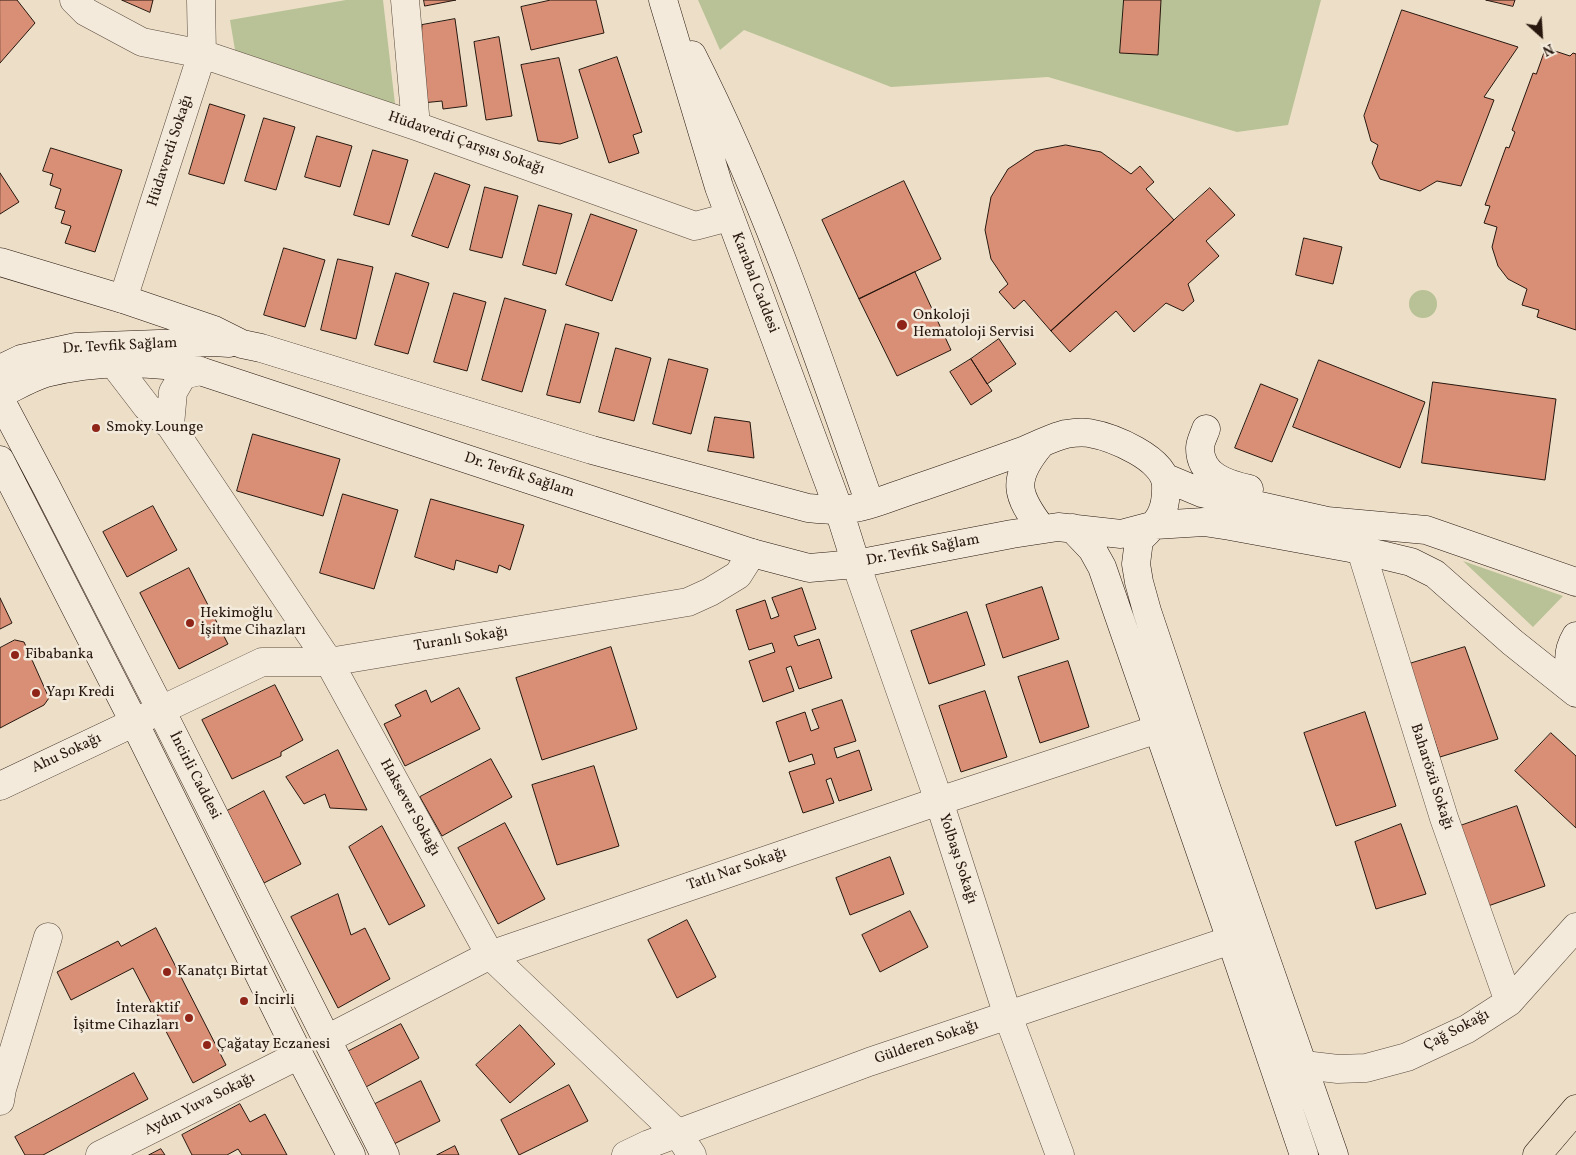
<!DOCTYPE html>
<html>
<head>
<meta charset="utf-8">
<style>
  body { margin:0 }
  #map { position:relative; width:1576px; height:1155px; overflow:hidden; background:#eddfc7; font-family:Vollkorn,serif }
  canvas { display:block }
  .north { position:absolute; left:1516px; top:10px; width:50px; height:50px; -webkit-text-stroke:4px #f3eadb; paint-order:stroke; rotate:154deg; font-size:14px; font-weight:700; line-height:20px; text-align:center; color:#27170e }
  .north::after { content:''; display:block; margin:auto; width:18px; height:22px; background:#27170e; clip-path:polygon(50% 0,100% 100%,50% 72%,0 100%) }
</style>
</head>
<body>
<div id="map">
<canvas width="1576" height="1155"></canvas>
<div class="north">N</div>
</div>
<script>
const g = document.querySelector('canvas').getContext('2d');
g.lineJoin = 'round';
function fillPath(path, color) {
  g.fillStyle = color;
  g.fill(path, 'evenodd');
}
function stroke(path, color, width, dash) {
  g.strokeStyle = color;
  g.lineWidth = width;
  g.lineCap = dash ? 'butt' : 'round';
  g.setLineDash(dash || []);
  g.stroke(path);
}
function drawText(font, color, halo, rows, align = 'center') {
  g.font = font + ' Vollkorn,serif';
  g.lineWidth = 5;
  g.setLineDash([]);
  g.textBaseline = 'middle';
  g.strokeStyle = halo;
  g.fillStyle = color;
  for (const [text, x, y, turn = 0] of rows) {
    g.save();
    g.translate(x, y);
    g.rotate((+turn || 0) * Math.PI / 180);
    g.textAlign = isNaN(turn) ? turn : align;
    if (halo) g.strokeText(text, 0, 0);
    g.fillText(text, 0, 0);
    g.restore();
  }
}
const green = new Path2D(`
  M346,0h37l12,104 -160,-54 -5,-30z
  M698,0h623l-33,125 -51,7 -189,-55 -157,10 -147,-57 -24,20z
  M1409 304a14 14 0 1 1 28 0a14 14 0 1 1-28 0Z
  M1463,561l100,35 -30,31z`);
const building = new Path2D(`
  M0,0h17l18,23 -35,40z
  M122,0h31l-3,12z
  M424,0h32l-31,6z
  M551,0h45l8,33 -73,17 -10,-43z
  M1124,0h37l-3,55 -38,-2z
  M1486,0h29l-2,6z
  M1402,10l116,37 -34,50 10,3 -33,86 -24,-5 -17,10 -40,-12 -8,-16 6,-18 -7,-4 -7,-25z
  M455,19l12,87 -24,3 -1,-8 -20,2 -2,-49 2,-29z
  M499,37l13,79 -26,4 -12,-78z
  M1546,48l24,8 3,-3 3,1v276l-39,-13 2,-7 -17,-5 5,-16 -19,-10 -10,-13 -6,-19 5,-20 -13,-4 6,-17 -5,-1 21,-58 3,1 6,-16 -3,-2 21,-57 3,1z
  M617,57l25,75 -9,3 6,18 -30,10 -30,-93z
  M559,58l19,80 -18,6 -22,-3 -17,-76z
  M210,104l35,11 -21,69 -35,-10z
  M264,118l31,9 -19,63 -31,-9z
  M317,136l35,10 -12,41 -35,-10z
  M1066,145l35,7 30,22 9,-8 14,16 -8,7 28,31 -123,111 -27,-31 -10,9 -15,-17 9,-8 -17,-25 -6,-29 6,-33 17,-28 27,-18z
  M51,148l71,22 -27,82 -30,-9 6,-17 -10,-3 4,-12 -10,-3 6,-19 -11,-4 3,-11 -10,-3z
  M373,150l35,10 -19,65 -35,-10z
  M0,173l19,29 -19,12z
  M435,173l35,12 -22,63 -36,-12z
  M904,181l37,78 -82,40 -37,-79z
  M485,187l33,9 -16,62 -32,-8z
  M1210,188l25,27 -29,26 13,15 -31,28 6,17 -11,10 -17,-8 -32,29 -18,-21 -46,41 -19,-21z
  M539,205l33,9 -16,60 -33,-9z
  M591,214l46,16 -25,71 -46,-16z
  M1304,238l38,9 -9,37 -37,-9z
  M284,248l41,12 -20,67 -41,-12z
  M338,259l35,8 -17,72 -35,-9z
  M915,272l36,78 -54,26 -38,-77z
  M396,273l33,10 -21,71 -33,-9z
  M454,293l32,9 -19,69 -33,-9z
  M505,298l41,12 -24,82 -40,-12z
  M566,324l33,9 -19,70 -33,-8z
  M999,339l17,25 -29,20 -16,-25z
  M616,348l35,10 -17,63 -35,-9z
  M669,359l39,10 -17,65 -38,-10z
  M971,359l21,32 -21,14 -21,-33z
  M1319,360l106,42 -25,66 -107,-41z
  M1433,382l123,17 -11,81 -123,-17z
  M1261,384l37,15 -26,63 -37,-14z
  M715,417l35,5 4,36 -46,-7z
  M253,434l87,25 -17,57 -86,-25z
  M343,494l55,16 -24,79 -54,-16z
  M431,499l93,26 -14,45 -11,-5 -2,8 -41,-13 -2,10 -39,-13z
  M153,506l24,44 -50,27 -24,-45z
  M189,568l39,76 -49,25 -39,-76z
  M1042,587l17,52 -56,19 -17,-53z
  M802,588l14,41 -22,7 4,10 21,-7 13,39 -33,11 -8,-23 -5,2 8,23 -31,11 -14,-41 26,-9 -3,-9 -23,7 -13,-40 29,-10 6,19 8,-3 -7,-18z
  M0,598l12,25 -12,6z
  M967,612l18,53 -56,19 -18,-53z
  M15,640l9,2 25,56 -5,7 -44,23v-80z
  M611,647l26,82 -95,31 -26,-82z
  M1465,647l33,92 -58,18 -31,-93z
  M1068,661l21,66 -49,16 -22,-66z
  M275,685l28,55 -22,12v4l-49,23 -30,-59z
  M459,688l21,41 -75,37 -21,-42 17,-8 -6,-11 31,-15 5,12z
  M985,691l22,66 -46,15 -22,-66z
  M842,700l14,41 -22,7 3,10 22,-8 13,40 -33,11 -8,-23 -5,2 8,23 -31,10 -14,-41 26,-8 -3,-10 -23,8 -13,-40 29,-10 6,19 8,-3 -7,-18z
  M1365,712l31,94 -60,20 -32,-93z
  M1551,733l25,23v72l-61,-57z
  M338,750l29,60 -37,-2 -5,-14 -21,10 -18,-27z
  M491,759l21,38 -70,39 -22,-39z
  M594,766l25,80 -62,19 -25,-80z
  M264,791l37,73 -37,19 -37,-72z
  M1517,806l28,80 -57,20 -28,-80z
  M505,823l40,76 -47,25 -40,-76z
  M1401,824l25,70 -50,15 -21,-67z
  M382,826l43,80 -36,19 -40,-78z
  M890,857l14,37 -54,21 -14,-37z
  M338,894l13,41 14,-7 25,51 -52,29 -47,-91z
  M910,911l18,36 -48,25 -18,-37z
  M687,920l29,57 -39,21 -29,-58z
  M156,928l70,137 -33,18 -60,-115 -62,32 -14,-28 61,-31 3,5z
  M401,1024l18,34 -53,29 -19,-35z
  M520,1025l35,39 -45,39 -34,-38z
  M134,1073l14,26 -105,56h-18l-10,-18z
  M421,1081l19,40 -46,23 -19,-40z
  M569,1085l19,36 -69,34 -18,-35z
  M240,1104l10,18 15,-8 22,41h-45l-4,-6 -11,6h-35l-10,-20z
  M455,1146l4,9h-22z
  M161,1149l4,6h-16z`);
const street = new Path2D(`
  M74,0l12,12 56,30 60,12 214,72 279,100 34,-9
  M405,0l11,126
  M123,299l79,-245 -1,-54
  M114,364l33,43 23,18 159,237 161,293 188,179 14,21
  M170,425l3,-33 10,-17 17,-4
  M1361,550l83,268 65,184
  M856,564l83,237 69,215 52,139
  M161,710l101,-48h67l359,-60 22,-10 28,-17 14,-22
  M327,1039l163,-84 449,-154 219,-72
  M1304,1065l34,4 28,-1 41,-11 60,-28 42,-27 67,-75
  M0,1101l2,-12 46,-152
  M100,1155l199,-100
  M626,1155l23,-11 220,-82 362,-122`);
const secondary = new Path2D(`
  M663,0l56,187 120,323 17,54
  M692,55c73,144 125,298 178,449
  M0,262l123,37 91,31 28,14 19,4 331,102 216,58c10,1 21,2 31,2 25,-1 49,-12 73,-20 36,-12 72,-25 108,-38 13,-5 33,-15 46,-18 6,-1 16,-2 23,-1 23,4 76,25 77,52 1,28 -8,37 -27,55l-3,24 3,18 8,29 59,176 128,368
  M0,369l21,-10 55,-12 138,-5 15,1
  M0,394c15,-7 30,-16 46,-21 49,-12 105,-13 154,-2l552,182 57,15 47,-4 156,-30 46,-7 63,7 34,-9 49,-3 26,4 131,24 50,12 24,12 77,68 64,51
  M0,399l46,87 115,224 224,445
  M1206,429c-2,6 -6,13 -6,19 0,28 27,36 49,41
  M1040,445c-29,35 -24,50 2,84
  M0,460l134,262 165,333 52,100
  M1166,478l36,15 125,28 99,9 150,52
  M1072,528l20,21 10,18 129,373 73,215
  M1576,636c-10,17 -8,29 0,46
  M0,786l150,-71`);
const primary = new Path2D(`
  M1537,1155l39,-46`);
const markers = [
  [902,325,6,"#8f2418"],
  [96,428,5,"#8f2418"],
  [190,623,5,"#8f2418"],
  [15,655,5,"#8f2418"],
  [36,693,5,"#8f2418"],
  [167,972,5,"#8f2418"],
  [244,1001,5,"#8f2418"],
  [189,1018,5,"#8f2418"],
  [207,1045,5,"#8f2418"]
];
const streetNames = [
  ["Hüdaverdi Çarşısı Sokağı",466,144,19],
  ["Hüdaverdi Sokağı",171,151,-72],
  ["Karabal Caddesi",754,283,69],
  ["Dr. Tevfik Sağlam",120,347,-3],
  ["Dr. Tevfik Sağlam",519,476,18],
  ["Dr. Tevfik Sağlam",923,551,-11],
  ["Turanlı Sokağı",461,640,-9],
  ["Ahu Sokağı",67,754,-25],
  ["İncirli Caddesi",194,776,63],
  ["Baharözü Sokağı",1431,777,72],
  ["Haksever Sokağı",409,808,61],
  ["Yolbaşı Sokağı",957,859,72],
  ["Tatlı Nar Sokağı",737,870,-19],
  ["Çağ Sokağı",1457,1031,-28],
  ["Gülderen Sokağı",927,1043,-19],
  ["Aydın Yuva Sokağı",200,1105,-27]
];
const poiNames = [
  ["Onkoloji",913,316],
  ["Hematoloji Servisi",913,333],
  ["Smoky Lounge",106,428],
  ["Hekimoğlu",200,614],
  ["İşitme Cihazları",200,631],
  ["Fibabanka",25,655],
  ["Yapı Kredi",46,693],
  ["Kanatçı Birtat",177,972],
  ["İncirli",254,1001],
  ["İnteraktif",179,1009,"right"],
  ["İşitme Cihazları",179,1026,"right"],
  ["Çağatay Eczanesi",217,1045]
];
fillPath(green, '#b8c296');
fillPath(building, '#d98e76');
stroke(building, '#27170e', 1);
stroke(street, '#58493c', 29);
stroke(secondary, '#27170e', 29);
stroke(primary, '#27170e', 29);
stroke(street, '#f3eadb', 28);
stroke(secondary, '#f3eadb', 28);
stroke(primary, '#eddfc7', 28);
for (const [x, y, r, color] of markers) {
  const dot = new Path2D();
  dot.arc(x, y, r, 0, 2 * Math.PI);
  g.fillStyle = color;
  g.fill(dot);
  stroke(dot, '#f3eadb', 2);
}
drawText('15px', '#27170e', '#f3eadb', streetNames);
drawText('15px', '#27170e', '#f3eadb', poiNames, 'left');
</script>
</body>
</html>
